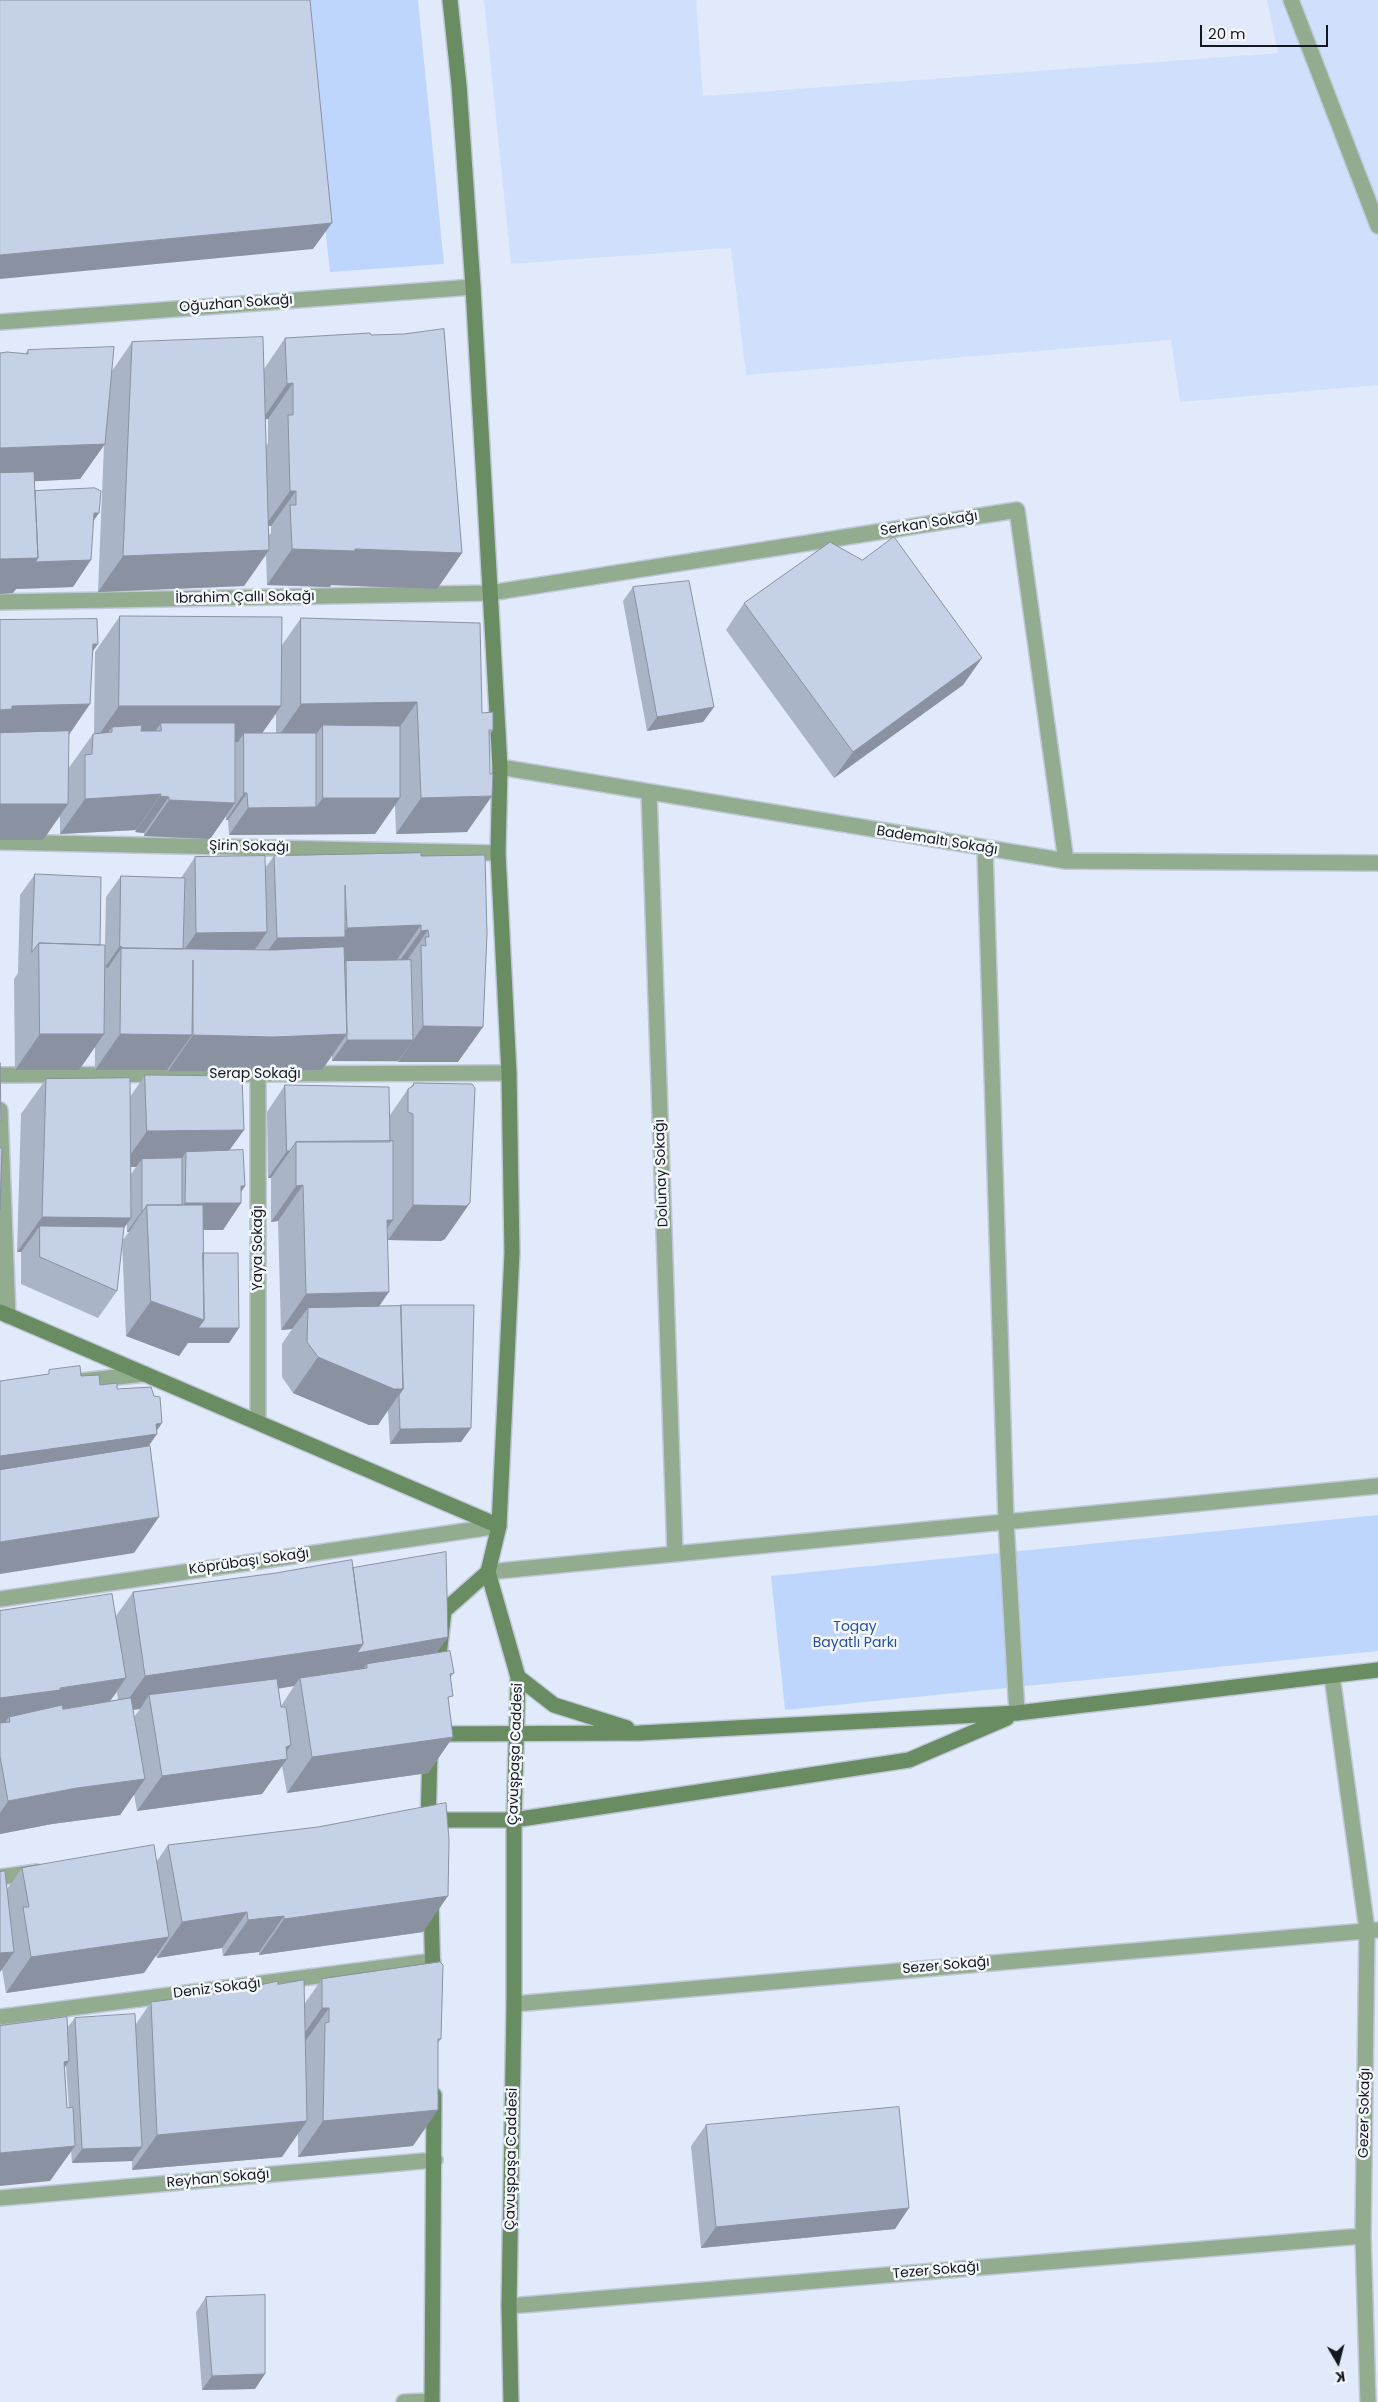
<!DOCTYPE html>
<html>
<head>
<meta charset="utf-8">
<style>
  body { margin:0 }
  #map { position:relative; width:1378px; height:2402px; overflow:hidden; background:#e0eafb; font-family:Poppins,sans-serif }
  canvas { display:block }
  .north { position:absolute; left:1313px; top:2337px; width:50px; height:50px; -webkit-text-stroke:4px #f4f7fb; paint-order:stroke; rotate:172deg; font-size:14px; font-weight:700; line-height:20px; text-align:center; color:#13171f }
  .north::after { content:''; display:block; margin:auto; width:18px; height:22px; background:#13171f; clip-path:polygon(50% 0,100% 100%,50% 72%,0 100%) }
  .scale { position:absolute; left:1200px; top:25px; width:128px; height:22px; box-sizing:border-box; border:2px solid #13171f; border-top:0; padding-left:6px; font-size:15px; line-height:18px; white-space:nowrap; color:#13171f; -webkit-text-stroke:4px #f4f7fb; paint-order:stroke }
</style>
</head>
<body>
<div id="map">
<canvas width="1378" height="2402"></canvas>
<div class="north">K</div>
<div class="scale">20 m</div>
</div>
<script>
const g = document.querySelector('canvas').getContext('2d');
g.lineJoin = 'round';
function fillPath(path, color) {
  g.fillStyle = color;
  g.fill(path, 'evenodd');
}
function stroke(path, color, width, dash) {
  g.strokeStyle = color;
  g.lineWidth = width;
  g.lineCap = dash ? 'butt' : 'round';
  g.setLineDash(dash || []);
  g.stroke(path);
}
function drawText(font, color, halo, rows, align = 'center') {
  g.font = font + ' Poppins,sans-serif';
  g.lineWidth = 5;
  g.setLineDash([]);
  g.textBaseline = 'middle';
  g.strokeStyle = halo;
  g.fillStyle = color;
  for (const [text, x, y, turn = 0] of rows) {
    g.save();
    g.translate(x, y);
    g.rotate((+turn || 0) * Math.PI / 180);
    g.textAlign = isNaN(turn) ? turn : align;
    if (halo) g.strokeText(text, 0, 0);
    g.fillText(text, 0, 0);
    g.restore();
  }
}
const built = new Path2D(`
  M484,0h212l7,96 575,-43 -11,-53h111v385l-198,17 -9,-62 -425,35 -15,-127 -220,16z`);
const green = new Path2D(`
  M300,0h118l26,264 -114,8z
  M1378,1515v136l-593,59 -14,-134z`);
const street = new Path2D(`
  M1291,0l87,226
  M0,322l473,-35
  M0,602l490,-9 527,-83 49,351
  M500,767l566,94 312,2
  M649,792l26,761
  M0,842l498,11
  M985,849l21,672 11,192
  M0,1075l509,-2
  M0,1110l8,206
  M81,1381l64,-7
  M258,1422v-348
  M488,1572l890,-86
  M0,1599l499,-73
  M1332,1676l35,254 -4,306 5,166
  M0,1877l37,-5
  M514,2004l864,-74
  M0,2017l433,-56
  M0,2198l435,-38
  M509,2306l854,-70
  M404,2402l28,-1`);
const secondary = new Path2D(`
  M450,0l9,85 14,202 27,480 -2,86 11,220 3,180 -13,273 -11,46 30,105 -4,143v184l-5,302 2,96
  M0,1312l499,214
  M437,1673l7,-62 44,-39
  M518,1677l36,28 73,23
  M432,1734l208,-1 377,-20 361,-43
  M428,1820h86l395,-60 98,-42
  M428,1825l2,-74
  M431,1901l2,81
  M432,2402l2,-307`);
const wall = new Path2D(`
  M285,338l177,215 -25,36 -106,-4 -1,2 -63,-2 -1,-30 -22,31 -146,6 6,-147 -24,34 -45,2v10l58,30 -20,66 -57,2 -3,4 12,-239 3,-4 84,21 20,-29 132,27zM265,419h3v24l-2,3zM268,526h3v7l-3,3z
  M633,587l81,120 -11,15 -56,9 -24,-130z
  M744,603l238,55 -19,27 -129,93 -108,-148z
  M120,616l162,29 19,-27 181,95 11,17 -4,5 -22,97 -71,2 -1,-29 -20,29 -146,1 -1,-15h-2v-4l-16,23 -66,-3v-3l-9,-1 1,-2 -76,4v-18l-17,24 -43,-220 98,24 -6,7 -2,53 -21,31 -1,34 25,-35h1l1,-82zM276,714v19h-14z
  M274,856h147l37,206 -126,-1v-6l-10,15 -73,2 -81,-1v-3l-1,2h-72v-23l-16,23h-64l-1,-91 4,-6 2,-78 15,-21 65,71h5l1,-48 15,-21 60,2 14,-21 70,11z
  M145,1075l99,55 -15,20 16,36 -4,6v11l-18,27h-20v23l36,75 -10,15h-41l-9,13 -53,-20 -4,-95 7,-9h-2v-8l-4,5 -6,62 -19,27 -77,-34v-32h-4l4,-138 25,-35 84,18zM131,1167h5l-5,7z
  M414,1083l31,156 -4,2 -53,-1v-13l-9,80 21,-1 1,-1 70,123 -10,14 -71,2 -2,-34 -10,15h-9l-76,-32 -11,-16v-33l10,-15 -11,1 -3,-109 -7,1v-44h-3l-1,-66 18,-27 105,30 18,-26 2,-1z
  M353,1568l95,69 -12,16 18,20 -4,5 -2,24 5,35 -25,36 -141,20 -5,-27 -20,28 -125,17 -3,-17 -14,21 -68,9 -52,10v-223l116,5 17,-24zM294,1686l-13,20 -3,-17zM117,1692l1,8 -8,1zM140,1709l-6,8 -1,-7z
  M168,1845l255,87 -164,23v-3l-36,4 -1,-8 -65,10 -1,-3 -12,18 -138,20 -4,-24 -2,3v-100l7,17 15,-21 135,-7z
  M322,1979l119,60 -3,4 -25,103 -115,11v-24l-16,24 -150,13v-9l-60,2 -1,-13 -21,31 17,-153 8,-10 61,6 15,-22 77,-10 50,-8 27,19zM66,2065l3,43h-2l-2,-40z
  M706,2125l189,104 -194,19 -10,-102z
  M206,2297l49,92 -53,1 -6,-78z`);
const shadedWall = new Path2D(`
  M332,223l-19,26 -313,30v-24z
  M293,383l-25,36 -6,1 25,-36z
  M105,444l-25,35 -80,4v-35z
  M290,491h6l-25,35h-6z
  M94,513h5l-18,26z
  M292,549h63l107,4 -25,36 -106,-4 -1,2 -63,-2z
  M269,550l-25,36 -146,6 25,-36z
  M38,558l53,2 -18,27 -57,2 -3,4 -13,1v-35z
  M93,644h5l-25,35z
  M982,658l-19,27 -129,93 19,-26z
  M417,702l-25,36 -69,-13 -11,15h-36l25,-36z
  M90,704l-25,36 -65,2v-32l12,-4z
  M119,706h162l-25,36 -12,-9 -6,9h-85l8,-11v-8l-13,19 -36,-10v-5l-11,15h-7z
  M714,707l-11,15 -56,9 10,-14z
  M244,793h3l-19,27h-2z
  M161,794l-25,36 -76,4 25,-35z
  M160,796l9,1 -25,36 -9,-1z
  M492,796l-25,36 -71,2 25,-36z
  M323,798h77l-25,36 -146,1 19,-27 68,-1z
  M169,800l66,3 -25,36 -66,-3z
  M0,804h68l-25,36h-43z
  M421,925l-25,36h-50l-1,2 -93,10 25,-35 64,-1 6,-9z
  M428,930l-25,36h-7l25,-35z
  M267,932l-25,36 -71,1 25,-36z
  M120,946l2,1 -14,21 -3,-1z
  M423,1026l60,1 -25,35h-60z
  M40,1034h64l-25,36h-64z
  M120,1034l72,1 -25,35h-72z
  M347,1034l-25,36 -73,2 -81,-1 25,-36z
  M347,1040h66l-15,21h-66z
  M244,1130l-26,36 -32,-14 -9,14 -35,-7 -6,8h-14l25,-36z
  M287,1151h3l-19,27h-3z
  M303,1185l-25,36 -7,1 25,-36z
  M241,1186h4l-12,17h8l-18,27h-56l18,-27z
  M470,1203l-25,36 -4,2 -53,-1 25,-35z
  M142,1211h1l-14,21h-2z
  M42,1217l89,1 -25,35 -66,-27 -19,26h-4z
  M387,1220h6l-25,35z
  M389,1292l-25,36 -56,-20 -16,21 -11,1 25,-36z
  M151,1301l53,19 35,8 -10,15h-41l-9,13 -53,-20z
  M318,1357l85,32 -25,36h-9l-76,-32z
  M162,1423l-8,12 3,-1 -25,36 -132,19v-33z
  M471,1428l-10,14 -71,2 10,-15z
  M159,1517l-25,36 -134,21v-32z
  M448,1637l-19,27 -62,4v-4l-9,12 -20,4 19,-27z
  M363,1644l-25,36 -38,-2 -6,8 -143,21 -2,-12 -9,14 -20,2 25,-35z
  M126,1678l-25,36 -91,8 -1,-5 -9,13v-32z
  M453,1737l-25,36 -141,20 25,-36z
  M291,1745l-10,15 6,-1 -25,35 -125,17 25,-35z
  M145,1779l-25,36 -68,9 -52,10v-21l8,-12 69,-13z
  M448,1896l-25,36 -164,23 25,-36z
  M247,1912l-25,36 -65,10 25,-36z
  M284,1916l-25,36 -36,4 25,-36z
  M169,1937l-25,36 -138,20 25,-36z
  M14,1952l-14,20v-19z
  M322,2008h7l-25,35 -7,1z
  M69,2061l-25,36 20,-35z
  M438,2110l-25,36 -115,11 25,-36z
  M307,2121l-25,36 -150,13 25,-35z
  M75,2146l-25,35 -50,5v-33z
  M142,2147l-10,14 -60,2 10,-14z
  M909,2208l-14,21 -194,19 15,-21z
  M265,2374l-10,15 -53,1 10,-14z`);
const building = new Path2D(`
  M0,0h310l22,223 -332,32z
  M444,329l18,224 -107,-4v2l-63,-2 -2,-44h6v-14h-6l-2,-76h5v-32l-6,1 -2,-46 85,-5 1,2 33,-1z
  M263,337l6,213 -146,6 9,-214z
  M114,347l-9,97 -105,4v-95l7,-1 21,2v-4z
  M34,472l4,86 -38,1v-86z
  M95,488l6,3 -2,22h-5l-3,47 -56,2 3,-4 -3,-67z
  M894,537l88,121 -129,94 -109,-149 86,-61 32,18z
  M689,581l25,126 -57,10 -24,-130z
  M120,616l162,1 -1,89h-162z
  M301,618l179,5 2,90 11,-1v18h-4l1,44h3l-1,22 -71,2 -4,-96 -116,2z
  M97,619l1,25h-5l-3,60 -78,2v3l-12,1v-90z
  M161,723h74v80l-66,-3v-3l-9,-1 1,-2 -76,5v-44l7,-1 1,-20 19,-2v-5l30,-2 -1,6h20z
  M323,725l77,1v72h-77z
  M69,731l-1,73h-68v-71z
  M244,733h72v74l-68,1 -1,-15h-3z
  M421,853v3l64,-1 2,79 -4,93 -60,-1 -2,-81 5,1 -1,-9h4l-1,-7 -7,1v-6l-74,3 -2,-43v52l-68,1 -3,-82z
  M265,856l2,76 -71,1 -1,-76z
  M35,874l66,3 -1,68 -61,-2 -7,9z
  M121,876l64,2 -2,71 -61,-1v-1l-2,-1z
  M39,943l66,2 -1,89h-64z
  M344,947l3,87 -73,3 -81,-2v-75l-1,75 -72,-1 1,-86 152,2z
  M411,960l2,80h-66l-1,-79z
  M0,1063l1,58h-1z
  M145,1075l97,1 2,54 -97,1z
  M130,1078l1,140 -89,-1 4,-138z
  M414,1083l58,1 3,4 -5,115 -4,3 -53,-1v-91l-5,-2v-23l5,-3z
  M285,1085l104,2 1,55h-94l-6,9h-3z
  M393,1141v79h-6l2,72 -83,2 -3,-109 -7,1v-44z
  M0,1148h2l-2,62z
  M243,1150l2,36h-4v17h-56l1,-51z
  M182,1158v47h-35l-4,6h-1v-52z
  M147,1205h56l1,115 -53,-19z
  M40,1226l84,1 -7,64 -77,-34z
  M203,1253h35l1,75h-41l6,-8z
  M401,1305h73l-3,123 -71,1 -1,-34 4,-6z
  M401,1306l2,83h-9l-76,-32 -11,-15 1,-34z
  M80,1366l1,10 18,-1 1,10 17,-2v6l34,-2 3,9 6,1 2,26 -6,1 1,10 -157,22v-75l49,-7v-4z
  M150,1446l9,71 -159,25v-72z
  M446,1552l2,85 -91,16 6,-9 -10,-76z
  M352,1560l11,84 -218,32 -12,-84 143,-19z
  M112,1594l14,84 -66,10v2l-60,8v-87z
  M450,1651l4,22 -4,1 3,22 -5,1 5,40 -141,20 -12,-79 67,-10v-4z
  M277,1679l4,28h5l5,38 -5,2 1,12 -125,17 -13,-81z
  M131,1698l14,81 -68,9 -69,13 -8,-45v-33l10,-1 -1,-5 53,-12 1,4z
  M446,1803l3,37 -1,56 -164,23v-3l-36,4 -1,-8 -65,10 -14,-77 150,-18z
  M154,1845l15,92 -138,20 -8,-50h6l-7,-39z
  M5,1871l9,81 -14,1v-81z
  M440,1962l3,3 -2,74h-3v71l-115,11 2,-98 4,-1v-14h-7v-29z
  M304,1980l3,141 -150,14 -6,-133 77,-10 50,-11v3z
  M135,2014l7,133 -60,2 -7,-131z
  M67,2017l2,44 -5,1 3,46 6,-1 2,39 -75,7v-127z
  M899,2107l10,101 -193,19 -10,-102z
  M265,2295v79l-53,2 -6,-79z`);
const streetNames = [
  ["Oğuzhan Sokağı",236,304,-4],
  ["Serkan Sokağı",929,524,-9],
  ["İbrahim Çallı Sokağı",245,598,-1],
  ["Bademaltı Sokağı",937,841,9],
  ["Şirin Sokağı",249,847,1],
  ["Serap Sokağı",255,1074],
  ["Dolunay Sokağı",662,1173,-92],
  ["Yaya Sokağı",258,1248,-90],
  ["Köprübaşı Sokağı",249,1562,-8],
  ["Çavuşpaşa Caddesi",516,1754,-88],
  ["Sezer Sokağı",946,1966,-5],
  ["Deniz Sokağı",217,1989,-7],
  ["Gezer Sokağı",1365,2113,-89],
  ["Çavuşpaşa Caddesi",512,2159,-89],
  ["Reyhan Sokağı",218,2179,-5],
  ["Tezer Sokağı",936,2271,-5]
];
const parkNames = [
  ["Togay",855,1627],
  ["Bayatlı Parkı",855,1643]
];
fillPath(built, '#d0e0fc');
fillPath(green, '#bed6fe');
stroke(street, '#bfc8d8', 18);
stroke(secondary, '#bfc8d8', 18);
stroke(street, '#93ab8e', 15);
stroke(secondary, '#698c62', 15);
fillPath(wall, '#a9b4c6');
fillPath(shadedWall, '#8a92a1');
fillPath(building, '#c5d1e6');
stroke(building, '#8a92a1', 1);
drawText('14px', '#13171f', '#f4f7fb', streetNames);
drawText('14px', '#25509e', '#f4f7fb', parkNames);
</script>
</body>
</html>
